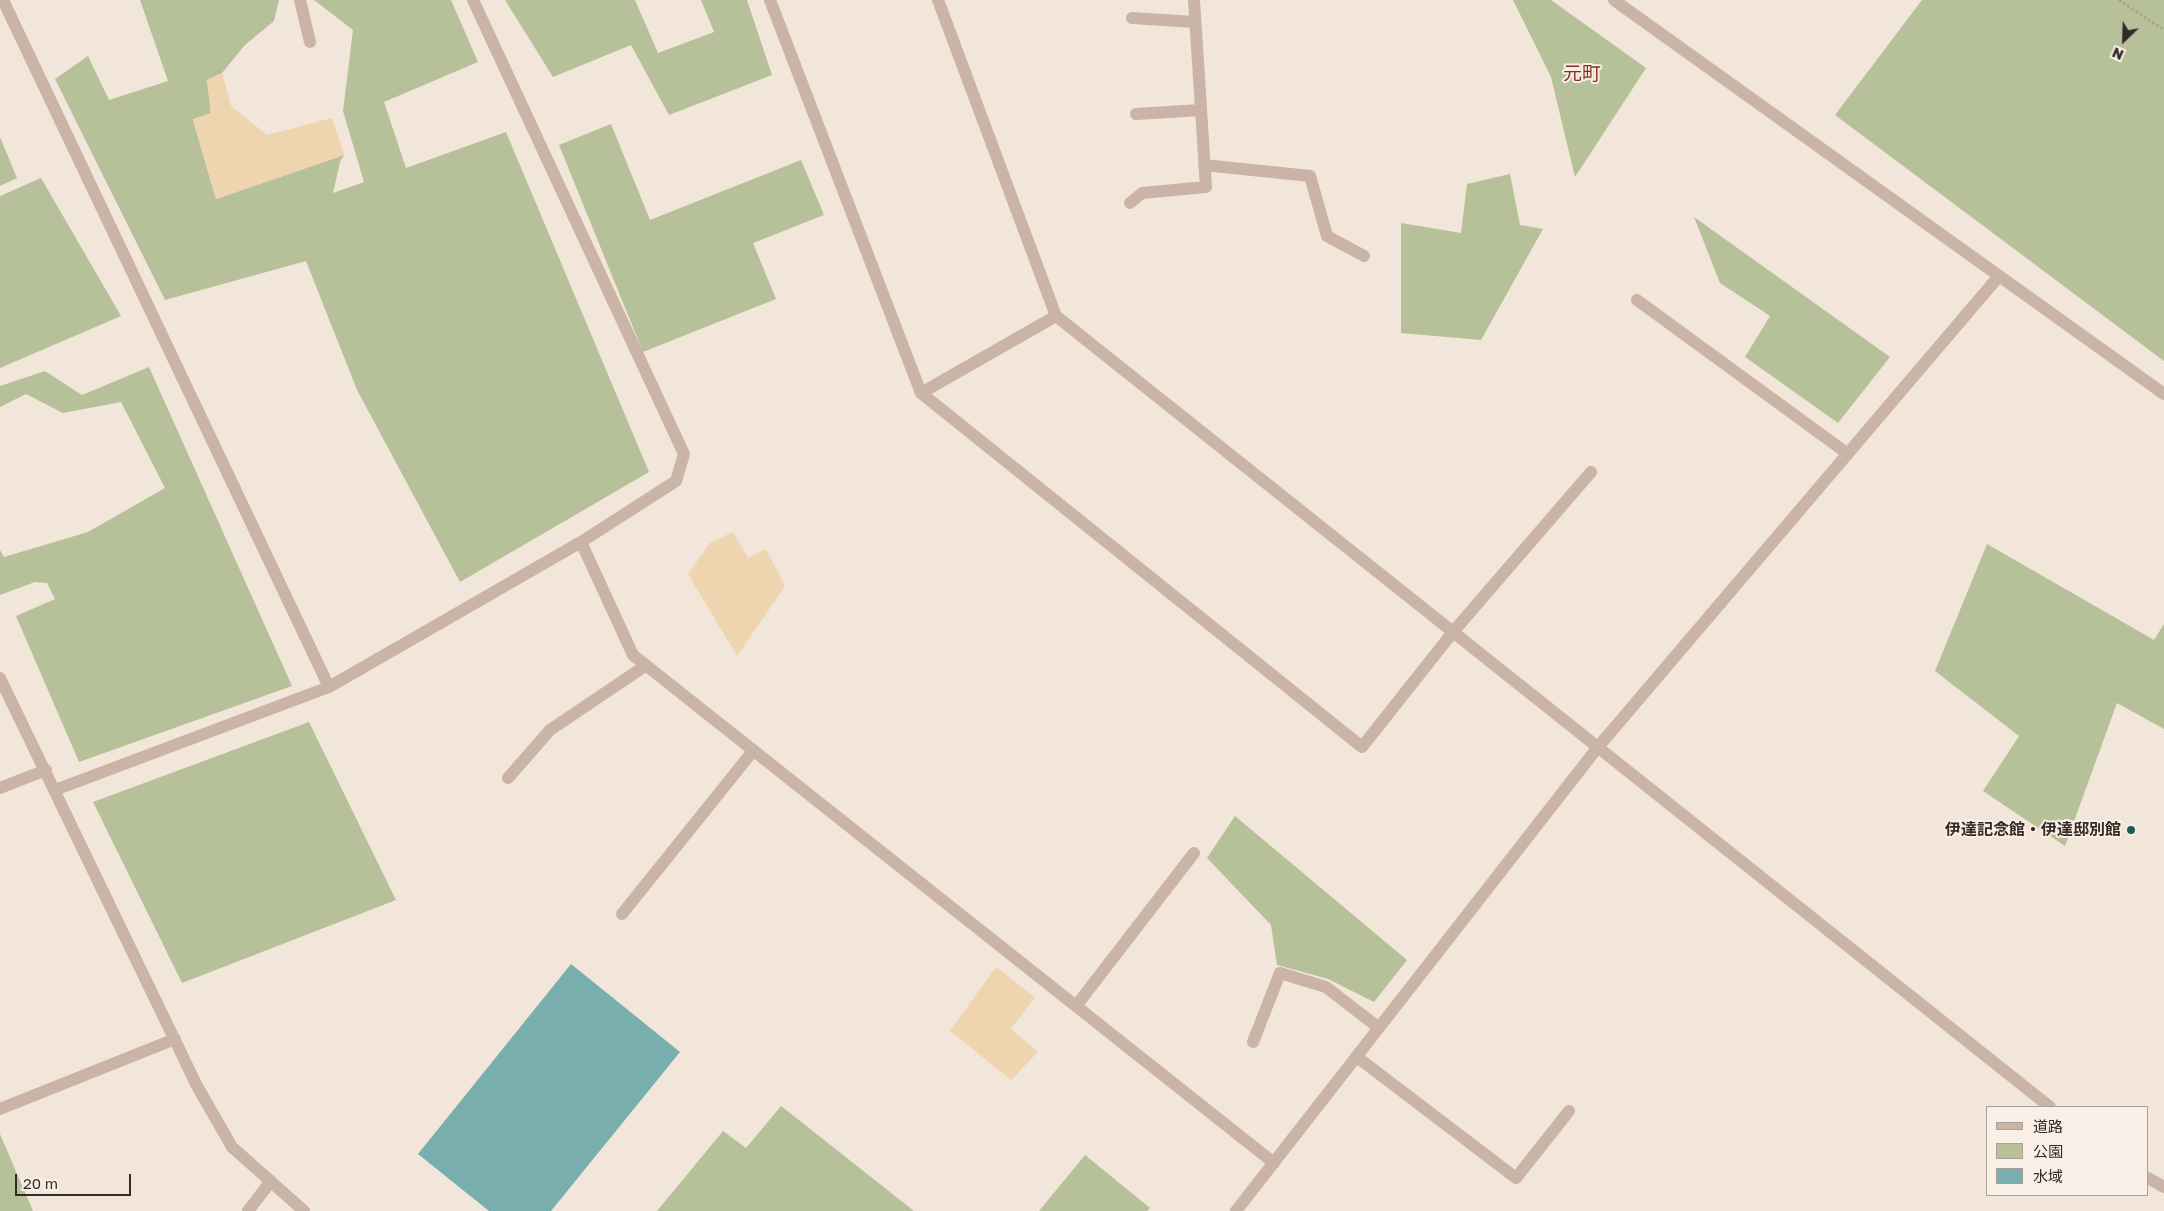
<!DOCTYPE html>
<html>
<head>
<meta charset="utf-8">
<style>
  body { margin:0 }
  #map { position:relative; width:2164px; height:1211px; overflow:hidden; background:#f2e5da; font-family:"Golos Text","Noto Sans JP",sans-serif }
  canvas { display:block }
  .legend { position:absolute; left:1986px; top:1106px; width:162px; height:90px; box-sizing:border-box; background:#f9efe6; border:1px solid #aba09a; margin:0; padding:6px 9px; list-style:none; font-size:15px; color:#362a27 }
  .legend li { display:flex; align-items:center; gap:10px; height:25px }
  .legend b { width:25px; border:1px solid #aba09a }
  .north { position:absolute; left:2099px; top:15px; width:50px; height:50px; -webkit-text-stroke:4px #f9efe6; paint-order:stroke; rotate:204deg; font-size:14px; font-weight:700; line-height:20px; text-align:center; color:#362a27 }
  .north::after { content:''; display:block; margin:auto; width:18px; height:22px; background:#362a27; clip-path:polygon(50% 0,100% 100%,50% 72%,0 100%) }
  .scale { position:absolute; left:15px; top:1174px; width:116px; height:22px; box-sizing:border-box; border:2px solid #362a27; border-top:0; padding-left:6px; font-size:15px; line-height:18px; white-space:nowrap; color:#362a27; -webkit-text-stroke:4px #f9efe6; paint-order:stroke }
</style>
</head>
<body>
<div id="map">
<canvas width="2164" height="1211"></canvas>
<ul class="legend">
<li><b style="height:6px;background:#cab4a5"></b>道路</li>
<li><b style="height:14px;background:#b7c199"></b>公園</li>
<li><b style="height:14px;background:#78afae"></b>水域</li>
</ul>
<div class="north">N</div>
<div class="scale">20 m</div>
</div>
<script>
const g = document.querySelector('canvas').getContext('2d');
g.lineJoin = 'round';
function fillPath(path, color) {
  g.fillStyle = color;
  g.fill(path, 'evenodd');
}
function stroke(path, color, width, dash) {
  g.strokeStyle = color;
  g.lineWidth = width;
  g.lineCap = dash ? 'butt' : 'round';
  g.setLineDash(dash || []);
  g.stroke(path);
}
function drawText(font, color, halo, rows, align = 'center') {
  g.font = font + ' "Golos Text","Noto Sans JP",sans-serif';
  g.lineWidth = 4;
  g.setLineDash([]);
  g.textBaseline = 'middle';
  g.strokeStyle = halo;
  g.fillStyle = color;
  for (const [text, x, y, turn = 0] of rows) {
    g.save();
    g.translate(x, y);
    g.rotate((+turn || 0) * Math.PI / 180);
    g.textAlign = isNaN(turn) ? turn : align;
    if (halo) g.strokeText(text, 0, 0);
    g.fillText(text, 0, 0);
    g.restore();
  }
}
const green = new Path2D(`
  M140,0h139l-5,21 -29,24 -23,28 -15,7 4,33 -18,7 23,79 128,-44 -4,7 -7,31 31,-11 -21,-71 10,-81 -39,-30h137l27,62 -94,40 22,66 100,-36 143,340 -189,110 -103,-192 -51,-129 -141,39 -110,-221 33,-23 21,44 59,-19z
  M505,0h130l23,53 56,-21 -13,-32h46l25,75 -103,40 -38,-70 -78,32z
  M1513,0h38l95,68 -71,109 -24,-100z
  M1922,0h242v361l-329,-246z
  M611,124l39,96 151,-60 23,55 -71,28 23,56 -133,53 -84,-207z
  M0,137l17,41 -17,8z
  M1510,174l10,51 23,4 -62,111 -80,-7v-110l60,10 6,-49z
  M41,178l80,138 -121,52v-172z
  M1694,217l196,140 -52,66 -93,-66 25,-41 -50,-33z
  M149,367l143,319 -213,76 -63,-146 39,-17 -8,-16 -12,-1 -35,13v-45l4,7 84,-25 77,-44 -44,-86 -58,11 -37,-19 -26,13v-21l45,-15 37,24z
  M1987,544l167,96 10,-16v105l-47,-26 -52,143 -82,-55 36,-55 -84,-65z
  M309,722l87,178 -214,83 -89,-181z
  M1235,816l172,144 -33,42 -46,-23 -51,-14 -6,-40 -64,-67z
  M781,1106l133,105h-257l66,-80 23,17z
  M0,1134l33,77h-33z
  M1085,1155l65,53 -3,3h-108z`);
const sand = new Path2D(`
  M222,73l9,33 36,29 65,-17 12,37 -128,44 -23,-80 18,-6 -4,-33z
  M733,532l15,26 18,-9 19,37 -48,70 -49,-82 22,-31z
  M996,967l39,30 -24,32 27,23 -27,28 -61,-49z`);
const water = new Path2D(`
  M571,964l109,88 -129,159h-62l-71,-57z`);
const path = new Path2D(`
  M2119,0l45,30`);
const minor = new Path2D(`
  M3,0l326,687
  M300,0l10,42
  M770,0l151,393 441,354 91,-115 138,-160
  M938,0l118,316 994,791
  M1614,0l550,394
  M1132,18l63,4
  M1136,114l65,-4
  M1204,165l106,11 17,60 37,20
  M1130,203l12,-10 64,-6 -12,-187
  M1637,300l211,154
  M921,393l135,-77
  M581,542l52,113 641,508
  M0,678l197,408 35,61 72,64
  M508,778l42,-48 95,-64
  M0,788l46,-18
  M55,790l274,-103 252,-145 95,-61 8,-27 -211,-454
  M622,914l131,-163
  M1076,1006l118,-153
  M1253,1042l27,-69 46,14 53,41
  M1357,1057l159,121 53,-67
  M0,1109l175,-70
  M2148,1178l16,9
  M248,1211l23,-30
  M1236,1211l362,-464 401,-471`);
const markers = [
  [2131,830,5,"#1c5857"]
];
const poiNames = [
  ["伊達記念館・伊達邸別館",2121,830]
];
const quarterNames = [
  ["元町",1582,74]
];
fillPath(green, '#b7c199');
fillPath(sand, '#eed4af');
fillPath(water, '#78afae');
stroke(path, '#b69d90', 3, [2.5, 2.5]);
stroke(minor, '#cab4a5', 12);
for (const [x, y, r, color] of markers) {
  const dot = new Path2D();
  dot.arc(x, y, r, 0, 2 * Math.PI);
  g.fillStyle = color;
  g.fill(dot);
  stroke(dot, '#f9efe6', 2);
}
drawText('bold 16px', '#362a27', '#f9efe6', poiNames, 'right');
drawText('19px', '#86301e', '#f9efe6', quarterNames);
</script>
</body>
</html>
